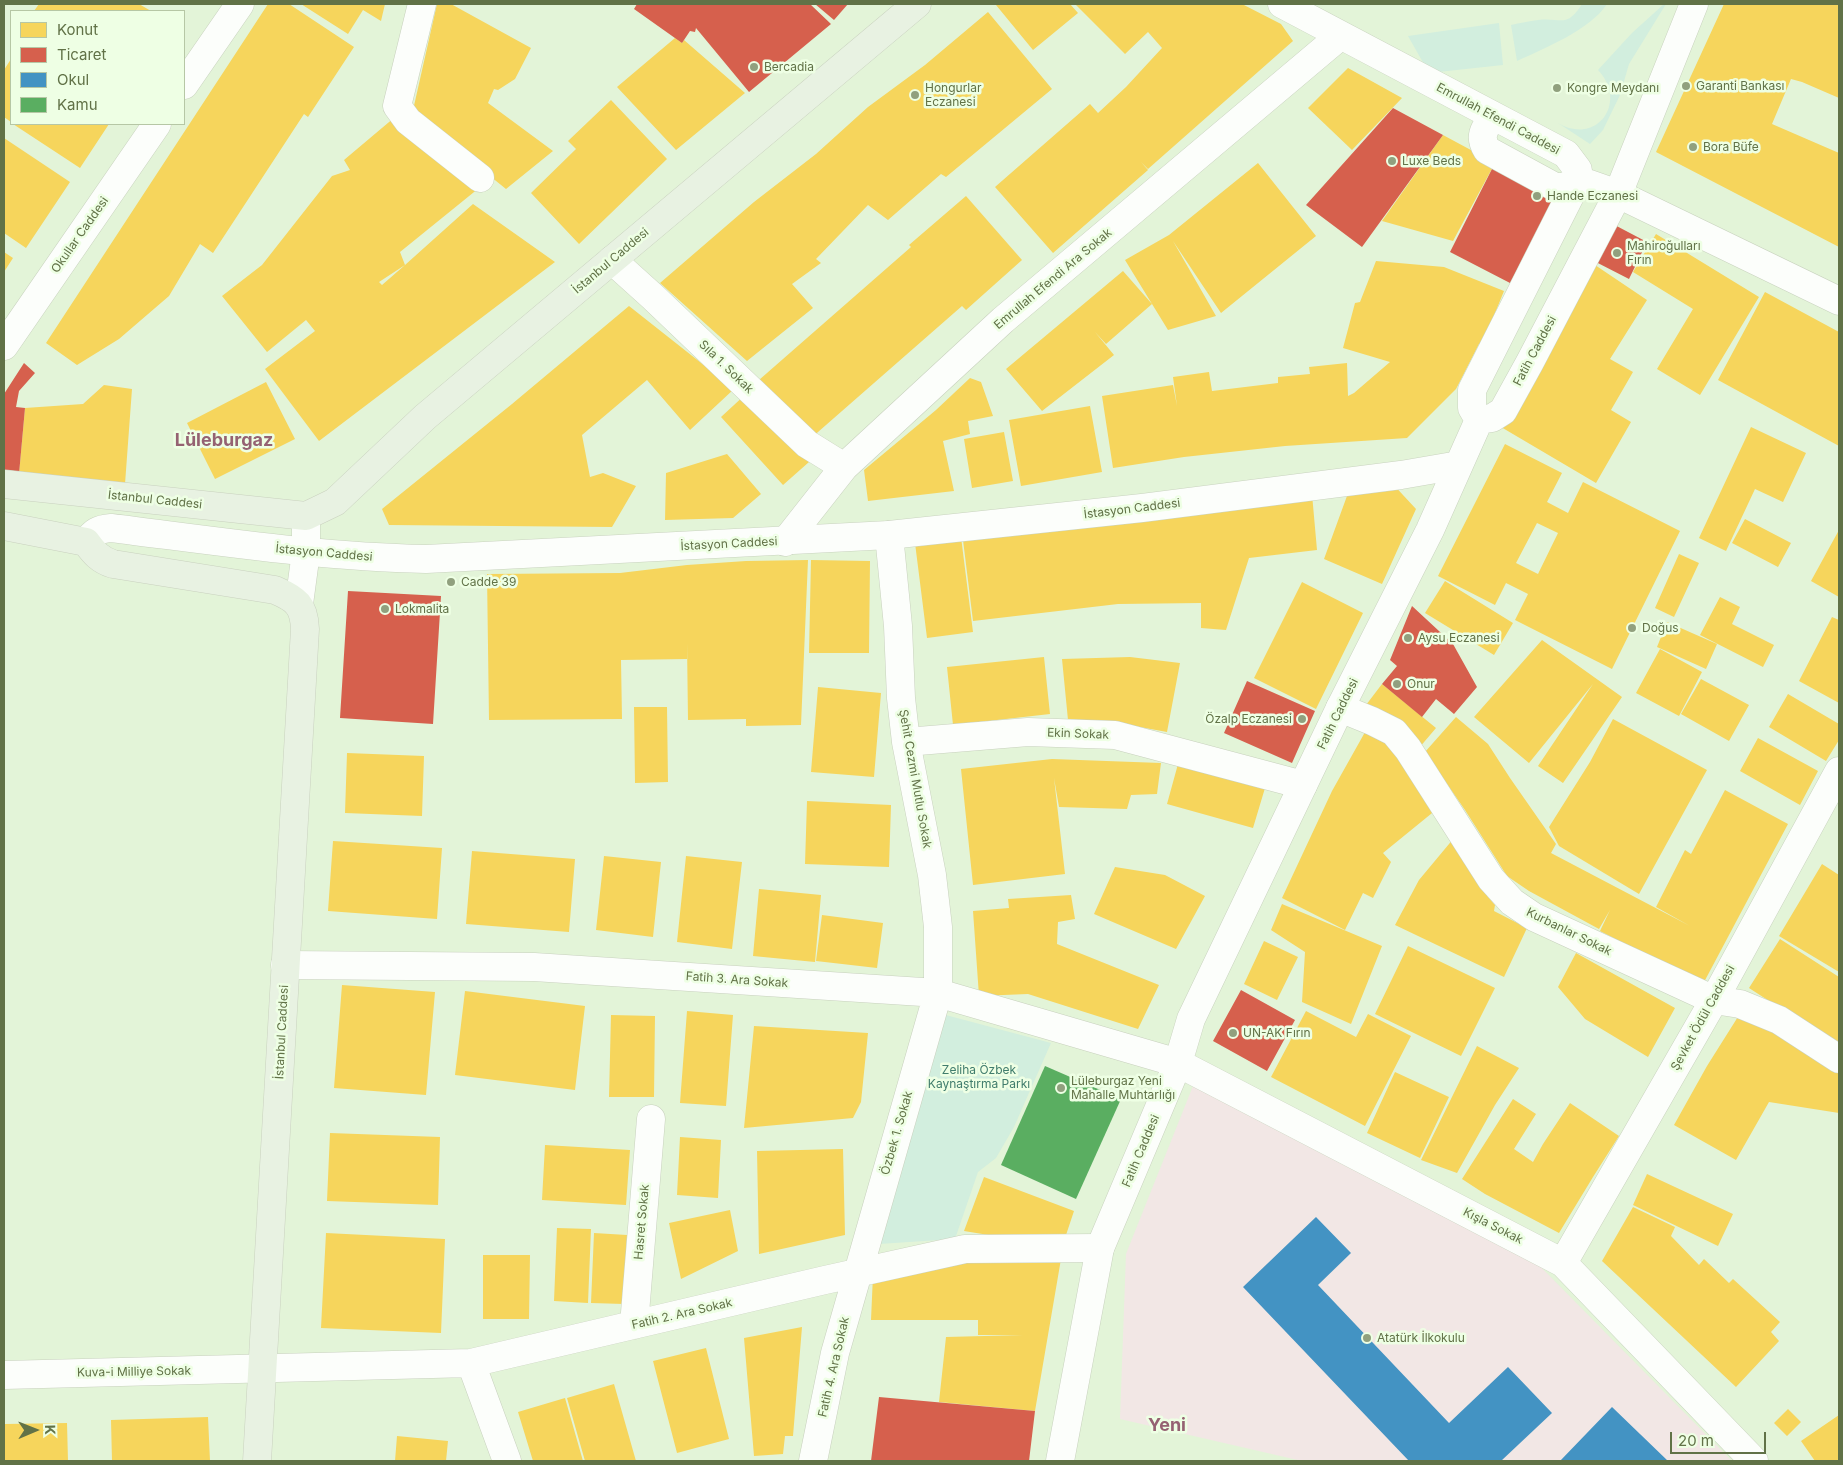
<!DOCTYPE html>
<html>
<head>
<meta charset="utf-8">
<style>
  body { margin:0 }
  #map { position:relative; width:1843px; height:1465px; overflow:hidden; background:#ebf5e5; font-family:Inter,sans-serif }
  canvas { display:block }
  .frame { position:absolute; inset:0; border:5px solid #617247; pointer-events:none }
  .legend { position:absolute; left:10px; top:10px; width:175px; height:115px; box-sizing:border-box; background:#eeffe4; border:1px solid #b6c7a5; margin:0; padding:6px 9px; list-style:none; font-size:15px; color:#617247 }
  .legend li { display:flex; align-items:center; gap:10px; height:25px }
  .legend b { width:25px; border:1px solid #b6c7a5 }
  .north { position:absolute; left:10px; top:1405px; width:50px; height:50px; -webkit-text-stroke:4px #eeffe4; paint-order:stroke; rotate:89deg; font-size:14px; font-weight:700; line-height:20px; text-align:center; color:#617247 }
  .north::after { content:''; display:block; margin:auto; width:18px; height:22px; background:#617247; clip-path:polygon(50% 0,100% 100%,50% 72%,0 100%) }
  .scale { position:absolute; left:1670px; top:1432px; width:96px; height:22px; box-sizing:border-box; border:2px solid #617247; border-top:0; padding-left:6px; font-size:15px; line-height:18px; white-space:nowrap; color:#617247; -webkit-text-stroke:4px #eeffe4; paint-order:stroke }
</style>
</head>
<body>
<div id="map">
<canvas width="1843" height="1465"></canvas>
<div class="frame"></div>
<ul class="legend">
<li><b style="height:14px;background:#f6d55c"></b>Konut</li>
<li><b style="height:14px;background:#d6604d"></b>Ticaret</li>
<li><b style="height:14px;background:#4393c3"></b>Okul</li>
<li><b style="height:14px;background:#5aae61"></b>Kamu</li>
</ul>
<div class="north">K</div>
<div class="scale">20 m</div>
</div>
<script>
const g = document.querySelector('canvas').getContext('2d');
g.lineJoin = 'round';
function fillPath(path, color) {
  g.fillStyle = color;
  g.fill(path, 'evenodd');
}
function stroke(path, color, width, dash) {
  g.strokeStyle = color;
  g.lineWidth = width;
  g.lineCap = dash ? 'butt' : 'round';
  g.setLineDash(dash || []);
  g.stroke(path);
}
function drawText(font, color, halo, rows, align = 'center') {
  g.font = font + ' Inter,sans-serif';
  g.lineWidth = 5;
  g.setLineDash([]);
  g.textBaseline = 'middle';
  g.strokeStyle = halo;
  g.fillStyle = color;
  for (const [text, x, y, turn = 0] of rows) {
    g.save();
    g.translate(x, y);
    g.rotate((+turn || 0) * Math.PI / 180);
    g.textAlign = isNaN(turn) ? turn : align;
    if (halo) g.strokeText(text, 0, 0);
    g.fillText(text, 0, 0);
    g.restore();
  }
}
const residential = new Path2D(`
  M4,4h1835v1457h-1835zM11,11h173v113h-173z`);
const education = new Path2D(`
  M1193,1086l338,171 201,204h-430l-182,-42 6,-165z`);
const green = new Path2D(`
  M1582,4h25c-17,26 -62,44 -90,57l-6,-36c9,-2 18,-4 27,-5 24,-3 28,9 44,-16z
  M1664,4h2l-37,60 -9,31 -17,35 -13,14 -32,-21c38,23 71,-20 40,-53l34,-37z
  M1499,23l4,42 -74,8 -21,-37z
  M942,1014l109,29 -37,84 -18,31 -18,14 -23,67 -76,5z`);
const homes = new Path2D(`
  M39,4h100l12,7h-117z
  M268,4h21l65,43 -46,70 -4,-3 -91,139 -13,-9 -31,52 -50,43 -42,26 -31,-22z
  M301,4h84l-4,17 -18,-11 -15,24z
  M437,4h14l80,44 -16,31 -17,11 -4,-1 -6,14 65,48 -47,38 -52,-42 -43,-28z
  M997,4h73l8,9 -45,37 -37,-45z
  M1075,4h167l39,20 12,17 -145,128 -7,-7 7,8 -95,83 -58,-66 95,-83 8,9 28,-26 36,-39 -14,-16 -23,22z
  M1724,4h115v94l-37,-16 -11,-3 -19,45 67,29v94l-183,-95z
  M988,12l64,77 -106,88 -5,-3 -53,46 -20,-15 -52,54 5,4 -29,21 21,24 -66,53 -87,-78 94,-81 62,-48 52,-47 57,-42z
  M675,38l7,5 2,-3 61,53 -69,57 -59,-63z
  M11,59v63l-7,-5v-47z
  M1348,68l54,30 -50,52 -44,-42z
  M611,100l56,59 -88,85 -48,-51 45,-44 -8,-8z
  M395,117l84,71 -79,64 5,13 -26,17 3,3 23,-20 68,-61 82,58 -236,179 -54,-72 50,-38 -9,-11 -39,32 -45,-56 40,-31 70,-89 18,-6 -6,-10z
  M13,124h96l-29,44z
  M1443,135l52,28 -42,78 -71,-20z
  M4,138l66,44 -44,66 -22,-15z
  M1258,163l58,73 -95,77 -48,-72 43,75 -48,14 -43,-70 44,-25z
  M966,196l56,64 -56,50 -4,-4 -152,133 -51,-59 152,-133 -2,-2z
  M1656,234l103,63 -59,98 -43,-26 36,-60 -60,-37z
  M4,252l9,6 -9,14z
  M1376,261l68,6 60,24 -22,54 -3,-1 -23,45 -49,49 -122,8 -101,11 -71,11 -11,-72 71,-11 4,21 -4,-29 36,-5 3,19 66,-8v-6l32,-3 -1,-7 38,-4 1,33 6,-3 36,-31 -47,-14 12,-45 5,-1z
  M1595,265l52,35 -37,59 23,13 -22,38 20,12 -35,61 -95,-56z
  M1123,271l29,33 -46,40 -11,-12 19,23 -72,56 -36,-42z
  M1765,292l74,40v114l-121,-66z
  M629,306l105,83 -44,41 -43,-50 -65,55 8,42 13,-4 33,13 -24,41 -223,-2 -7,-16 130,-105z
  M970,378l11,4 12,34 -25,5 2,13 -27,7 11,50 -86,10 -4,-31 72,-60z
  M266,382l29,57 -80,40 -28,-56z
  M104,385l28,4 -7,95 -106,-10 6,-66 58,-4z
  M747,393l62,69 -26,23 -62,-68z
  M1090,406l12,66 -81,14 -12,-66z
  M1751,427l55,26 -23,49 -28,-13 -29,62 -27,-13z
  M1004,432l9,49 -41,7 -8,-49z
  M1505,444l57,29 -15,29 21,11 15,-31 97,49 -68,138 -97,-49 13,-26 -22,-11 -11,22 -57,-29zM1537,523l21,10 -20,41 -22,-11z
  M727,454l34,40 -28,24 -68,2 1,-47z
  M1390,481l26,28 -34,75 -58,-25 27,-74z
  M1312,494l5,56 -68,8 -23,72 -25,-2v-25l-83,1 -145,17 -10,-81z
  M1745,519l46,24 -13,24 -46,-24z
  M1839,530v67l-28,-16z
  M961,537l12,95 -46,6 -12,-95z
  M1679,554l20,9 -25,54 -19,-9z
  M808,560l-7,165 -55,1v-7l-58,1 -1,-77v16l-66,1 1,59 -133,1 -2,-146 133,-1 67,-8 59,-4z
  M811,560l59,1 -1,92h-60z
  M1445,581l68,42 -19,32 -69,-42z
  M1302,582l61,31 -47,96 -62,-31z
  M1720,597l20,10 -8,17 42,21 -11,22 -63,-32z
  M1832,617l7,3v83l-40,-22z
  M1667,622l50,22 -11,25 -49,-22z
  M1542,640l80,57 -59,86 -25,-17 55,-82 -64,79 -55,-46z
  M1660,649l42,23 -23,44 -43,-23z
  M1044,657l6,57 -97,11 -6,-58z
  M1130,657l50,6 -13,69 -49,-9 -50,-3 -6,-61z
  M1701,679l48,26 -20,36 -48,-27z
  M1382,684l54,44 -17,20 -53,-43z
  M818,687l63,6 -7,84 -63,-5z
  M1788,694l51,30v16l-13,21 -57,-34z
  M634,707h33l1,75 -33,1z
  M1456,717l32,27 22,34 46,66 -5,9 139,73 -34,-19 29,-57 6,4 34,-64 63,34 -85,160 -103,-53 10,-21 -11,19 -70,-38 -22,-15 -42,-66 -40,-58z
  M1613,719l94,51 -68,124 -80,-48 -10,-19 41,-65z
  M1369,725l23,13 45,71 -54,44 8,9 -18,36 -10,-5 -18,37 -63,-32 50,-107z
  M1758,738l60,33 -18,34 -60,-34z
  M347,753l77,3 -2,60 -77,-3z
  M1052,759l109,4 -4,31 -26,1 -4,14 -68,-2 -5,-29 11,96 -92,11 -12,-116z
  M1178,764l87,24 -12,40 -86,-24z
  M807,801l84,4 -2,62 -84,-3z
  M1454,838l34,59 7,8 -1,6 33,17 -23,49 -109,-52 24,-45z
  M333,841l109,7 -5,71 -109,-8z
  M472,851l103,8 -6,73 -103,-8z
  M604,856l57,6 -8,75 -57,-7z
  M686,856l56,6 -10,87 -55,-7z
  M1822,864l17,11v97l-60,-36z
  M1115,867l50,8 40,21 -29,53 -82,-35z
  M759,889l62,6 -6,67 -62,-6z
  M1071,895l4,24 -17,3 -1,22 102,41 -21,44 -110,-35 -49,2 -6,-85 36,-3 -1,-9z
  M1282,904l100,42 -31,78 -49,-22 3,-50 -34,-22z
  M822,915l61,8 -6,45 -61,-7z
  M1780,939l59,38v69l-90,-58z
  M1264,941l34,16 -21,43 -33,-16z
  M1408,946l87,42 -34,68 -86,-42z
  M1576,953l99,55 -27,49 -63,-38 -27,-32z
  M342,985l93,7 -9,103 -92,-7z
  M465,991l120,15 -10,84 -120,-15z
  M687,1011l46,4 -7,91 -46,-3z
  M1306,1011l50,26 12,-23 43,22 -46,90 -94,-49z
  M1741,1012l98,61v40l-70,-11 -33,58 -62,-35 33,-59z
  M611,1015l44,1 -1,81h-45z
  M754,1026l114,7 -7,69 -8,16 -109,10z
  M1477,1046l42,22 -24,37 -38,68 -36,-13z
  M1395,1072l54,25 -29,61 -53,-25z
  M1513,1099l23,15 -22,35 19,13 10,-18 27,-41 49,33 -26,41 -34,56 -74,-39 -23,-15z
  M330,1133l110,4 -2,68 -111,-4z
  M680,1137l41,3 -3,58 -41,-3z
  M545,1145l85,5 -4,55 -84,-5z
  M843,1149l2,86 -86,19 -2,-103z
  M1647,1174l86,40 -15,32 -85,-41z
  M984,1177l90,34 -12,36 -98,-16z
  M1633,1207l42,20 -4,9 28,29 5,-6 25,24 4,-4 47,43 -9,10 8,9 -43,46 -134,-126z
  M730,1210l8,41 -57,28 -12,-56z
  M557,1228l34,1 -3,74 -34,-2z
  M326,1233l119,6 -4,94 -120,-5z
  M594,1233l33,2 -3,69 -33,-1z
  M483,1255h47l-1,64h-46z
  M1061,1259l-26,152 -96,-9 7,-65 77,-2h-45v-15h-107l2,-45 38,-13z
  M802,1327l-9,109h-8l-2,18 -29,2 -10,-118z
  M706,1348l23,91 -52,14 -24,-92z
  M614,1384l22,77h-51l-18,-63z
  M565,1398l18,63h-50l-15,-49z
  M1788,1409l13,13 -14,14 -13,-13z
  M1839,1415v44l-3,2h-21l-14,-20z
  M208,1417l2,44h-98l-1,-41z
  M67,1423l1,38h-63v-37z
  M397,1436l51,5 -2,20h-51z`);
const shops = new Path2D(`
  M637,4h173l21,20 -82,68 -53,-64 -1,4 -5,-1 -8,12 -48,-34z
  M815,4h33l-14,16z
  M1393,108l50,27 -81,112 -56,-42z
  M1495,163l61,35 -46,85 -60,-31z
  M1609,222l38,20 -18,37 -39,-20z
  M24,363l11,10 -16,18 -3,16 9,1 -6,66 -15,-2v-78z
  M348,591l93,5 -8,128 -93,-6z
  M1412,606l41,38 24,43 -23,27 -18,-15 -14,18 -40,-33 15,-18 -7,-6z
  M1247,681l68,30 -23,52 -68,-30z
  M1241,990l54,30 -28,51 -54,-30z
  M879,1397l156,14 -6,50h-158z`);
const schools = new Path2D(`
  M1316,1217l35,36 -33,32 131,138 59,-56 44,46 -51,48h-92l-166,-174z
  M1612,1407l56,54h-108z`);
const public = new Path2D(`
  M1045,1066l76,33 -45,100 -75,-34z`);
const street = new Path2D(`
  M422,4l-25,102 11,15 72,57
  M612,260l41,37 154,147 37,23
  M785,542l59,-75 159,-147 337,-284
  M299,604l7,-52v-36
  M1340,708l32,13 22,11 14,17 83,130 21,23 22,15 180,83 26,4 39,16 60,39
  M906,742l122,-10 87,3 188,50
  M285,965l249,2 404,26 240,70
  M634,1325l17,-206
  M471,1363l36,98
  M4,1375l467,-12 354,-83 140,-31 135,-1
  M813,1461l22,-108 103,-360v-66l-6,-52 -26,-133 -5,-44 -3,-72 -9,-91`);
const secondary = new Path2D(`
  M1282,4l284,150 12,16v10l-106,210v18l7,12
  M184,85l56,-81
  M1493,116c-8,12 -15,20 -6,34l68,37h9l14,-7
  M1578,180l40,14 221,107
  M4,346l153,-222
  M86,542c8,-10 12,-13 25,-14 105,13 209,29 315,31l463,-24 253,-27 259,-33 58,-10
  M1178,1063l385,200 191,198
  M1563,1263l151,-263 125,-229
  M1060,1461l40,-213 78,-185 13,-44 149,-311 90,-178 49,-110 13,-2 11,-7 27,-49 88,-168 76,-190`);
const primary = new Path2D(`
  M4,484l302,32 29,-14 90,-85 492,-413
  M4,526l82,16c8,11 14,18 27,22l162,26c21,9 29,15 30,39l-48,832`);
const markers = [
  [754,67,5,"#91a07e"],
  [1686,86,5,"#91a07e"],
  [1557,88,5,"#91a07e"],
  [915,95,5,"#91a07e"],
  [1693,147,5,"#91a07e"],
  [1392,161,5,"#91a07e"],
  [1537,196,5,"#91a07e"],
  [1617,253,5,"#91a07e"],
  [451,582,5,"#91a07e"],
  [385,609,5,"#91a07e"],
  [1632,628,5,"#91a07e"],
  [1408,638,5,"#91a07e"],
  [1397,684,5,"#91a07e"],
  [1302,719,5,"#91a07e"],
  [1233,1033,5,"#91a07e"],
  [1061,1088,5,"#91a07e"],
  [1367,1338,5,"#91a07e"]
];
const poiNames = [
  ["Bercadia",764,67],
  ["Garanti Bankası",1696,86],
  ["Hongurlar",925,88],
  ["Eczanesi",925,102],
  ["Kongre Meydanı",1567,88],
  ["Bora Büfe",1703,147],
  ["Luxe Beds",1402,161],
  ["Hande Eczanesi",1547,196],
  ["Mahiroğulları",1627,246],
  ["Fırın",1627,260],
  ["Cadde 39",461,582],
  ["Lokmalita",395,609],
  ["Doğus",1642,628],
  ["Aysu Eczanesi",1418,638],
  ["Onur",1407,684],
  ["Özalp Eczanesi",1292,719,"right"],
  ["UN-AK Fırın",1243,1033],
  ["Lüleburgaz Yeni",1071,1081],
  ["Mahalle Muhtarlığı",1071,1095],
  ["Atatürk İlkokulu",1377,1338]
];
const streetNames = [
  ["Emrullah Efendi Caddesi",1498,119,28],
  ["Okullar Caddesi",80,235,-55],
  ["İstanbul Caddesi",611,261,-40],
  ["Emrullah Efendi Ara Sokak",1053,279,-40],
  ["Fatih Caddesi",1535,351,-62],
  ["Sıla 1. Sokak",726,367,44],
  ["İstanbul Caddesi",155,500,6],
  ["İstasyon Caddesi",1132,509,-7],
  ["İstasyon Caddesi",729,544,-3],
  ["İstasyon Caddesi",324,553,5],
  ["Fatih Caddesi",1338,714,-64],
  ["Ekin Sokak",1078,734,2],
  ["Şehit Cezmi Mutlu Sokak",915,779,80],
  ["Kurbanlar Sokak",1569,932,26],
  ["Fatih 3. Ara Sokak",737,980,4],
  ["Şevket Ödül Caddesi",1703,1018,-61],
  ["İstanbul Caddesi",282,1032,-87],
  ["Özbek 1. Sokak",897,1133,-74],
  ["Fatih Caddesi",1141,1151,-67],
  ["Hasret Sokak",642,1222,-85],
  ["Kışla Sokak",1493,1226,27],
  ["Fatih 2. Ara Sokak",682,1314,-13],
  ["Fatih 4. Ara Sokak",834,1367,-77],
  ["Kuva-i Milliye Sokak",134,1372,-1]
];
const parkNames = [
  ["Zeliha Özbek",979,1070],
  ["Kaynaştırma Parkı",979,1084]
];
const districtNames = [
  ["Lüleburgaz",224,441],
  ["Yeni",1167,1426]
];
fillPath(residential, '#e3f4d8');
fillPath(education, '#f2e7e5');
fillPath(green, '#d2eede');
fillPath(homes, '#f6d55c');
fillPath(shops, '#d6604d');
fillPath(schools, '#4393c3');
fillPath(public, '#5aae61');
stroke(street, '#c8d1be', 29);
stroke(secondary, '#c9d3bf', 29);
stroke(primary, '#c9d1bf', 29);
stroke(street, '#fcfefb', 28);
stroke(secondary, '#fcfefb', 28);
stroke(primary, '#e8f2e2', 28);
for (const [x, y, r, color] of markers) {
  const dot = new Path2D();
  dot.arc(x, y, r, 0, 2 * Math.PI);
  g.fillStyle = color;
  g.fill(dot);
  stroke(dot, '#eeffe4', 2);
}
drawText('12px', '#617247', '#eeffe4', poiNames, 'left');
drawText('12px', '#617247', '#eeffe4', streetNames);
drawText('12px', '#417d6d', '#eeffe4', parkNames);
drawText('bold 18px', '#956272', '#eeffe4', districtNames);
</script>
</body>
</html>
